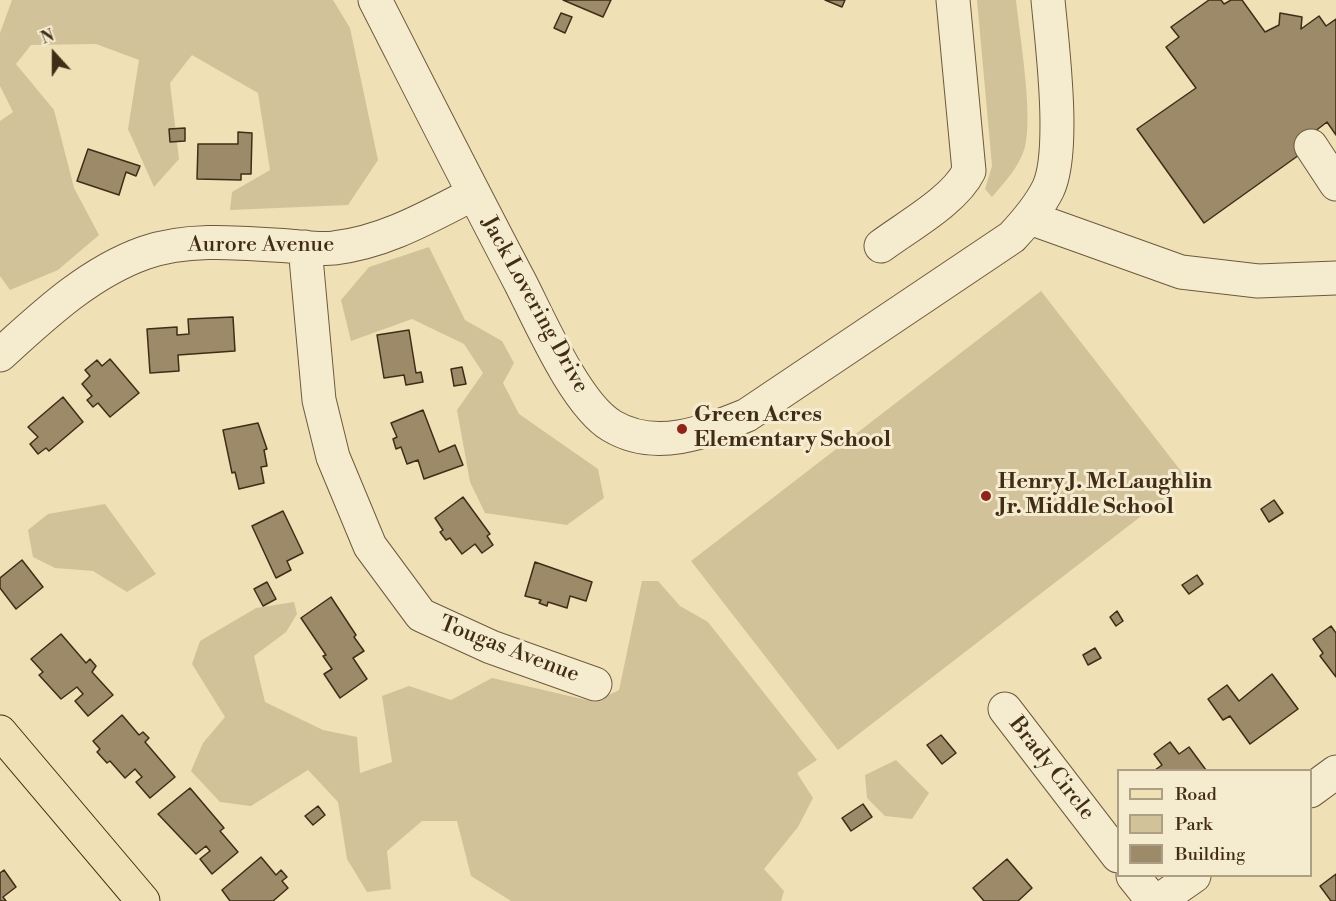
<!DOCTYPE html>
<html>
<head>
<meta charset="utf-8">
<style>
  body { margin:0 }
  #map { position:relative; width:1336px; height:901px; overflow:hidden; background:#f0e0b5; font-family:"Libre Bodoni",serif }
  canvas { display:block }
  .legend { position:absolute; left:1117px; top:769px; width:195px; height:108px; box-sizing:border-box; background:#f5ebcf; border:2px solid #ad9f85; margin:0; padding:8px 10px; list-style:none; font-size:18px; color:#412d17 }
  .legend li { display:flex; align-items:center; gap:12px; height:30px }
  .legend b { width:30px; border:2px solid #ad9f85 }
  .north { position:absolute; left:24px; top:24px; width:60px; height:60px; -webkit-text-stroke:4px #f5ebcf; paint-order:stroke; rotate:339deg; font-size:16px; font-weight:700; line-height:24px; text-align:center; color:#412d17 }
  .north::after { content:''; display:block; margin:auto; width:21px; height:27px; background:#412d17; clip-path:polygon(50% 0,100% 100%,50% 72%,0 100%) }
</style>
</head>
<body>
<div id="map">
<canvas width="1336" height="901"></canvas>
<ul class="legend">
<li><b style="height:8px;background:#f0e0b5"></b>Road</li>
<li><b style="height:16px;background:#d2c29a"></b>Park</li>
<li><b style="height:16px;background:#9c8a69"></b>Building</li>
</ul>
<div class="north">N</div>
</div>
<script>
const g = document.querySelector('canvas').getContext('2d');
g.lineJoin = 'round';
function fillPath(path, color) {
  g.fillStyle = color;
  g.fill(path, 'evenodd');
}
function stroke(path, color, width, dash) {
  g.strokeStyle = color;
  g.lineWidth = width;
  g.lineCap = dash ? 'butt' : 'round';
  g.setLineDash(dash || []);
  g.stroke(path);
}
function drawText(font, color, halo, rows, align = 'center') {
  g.font = font + ' "Libre Bodoni",serif';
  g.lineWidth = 6;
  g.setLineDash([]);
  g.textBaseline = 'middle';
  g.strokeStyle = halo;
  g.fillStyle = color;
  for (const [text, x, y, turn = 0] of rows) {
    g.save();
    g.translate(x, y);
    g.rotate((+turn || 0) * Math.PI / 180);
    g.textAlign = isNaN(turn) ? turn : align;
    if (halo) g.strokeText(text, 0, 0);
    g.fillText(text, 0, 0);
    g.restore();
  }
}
const green = new Path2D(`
  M12,0h321l17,28 28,132 -30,45 -118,5 2,-18 38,-22 -12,-77 -66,-38 -22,28 9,76 -25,28 -26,-58 11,-69 -43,-16 -65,1 -15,19 38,46 20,78 25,47 -41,35 -48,20 -10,-14v-155l13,-9 -13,-26v-53z
  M977,0h39c4,38 17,113 9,147 -5,19 -21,36 -33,50l-7,-8 7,-23z
  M429,247l36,73 37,21 12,22 -11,20 16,31 79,55 6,29 -37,27 -82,-12 -15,-31 -13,-72 26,-37 -19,-29 -52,-25 -61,22 -10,-41 28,-33z
  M1041,291l147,189 -350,270 -147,-189z
  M105,504l51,70 -29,18 -34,-21 -38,-3 -22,-11 -5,-27 20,-16z
  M642,581h16l22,25 28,16 109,138 -20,13 16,25 -15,29 -34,42 20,22 -3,10h-270l-40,-25 -14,-55h-35l-35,30 4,38 -24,3 -20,-33 -9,-57 -30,-32 -57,36 -31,-4 -29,-31 12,-28 22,-26 -33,-53 8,-23 56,-33 38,-6 3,12 -11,18 -32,24 11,46 58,28 34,7 3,36 32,-11 -10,-66 27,-10 42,14 41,-22 103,24 24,-12z
  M896,760l33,33 -17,26 -27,-3 -18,-18 -2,-23z`);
const building = new Path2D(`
  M563,0h48l-8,17z
  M825,0h20l-3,7z
  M1209,0h12l3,4 7,-4h11l23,32 14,-7 1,-12 22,4 -1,12 18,-13 7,10 10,-7v116l-9,-13 -13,10 6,8 -116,83 -67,-94 59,-41 -30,-41 13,-10 -8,-10z
  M561,13l11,4 -7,16 -11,-5z
  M185,128v13l-15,1 -1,-13z
  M238,132l14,1 -1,41h-10v6l-44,-1 1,-35h40z
  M88,149l52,17 -4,10 -10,-4 -7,23 -42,-14z
  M233,317l2,34 -57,4 1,16 -29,2 -3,-44 30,-2v8l12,-1 -1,-15z
  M409,330l7,43 5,-1 2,10 -17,3 -2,-10 -20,3 -7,-43z
  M110,359l29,34 -29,24 -12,-14 -5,4 -6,-7 5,-4 -10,-12 8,-8 -5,-6 12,-10 5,6z
  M462,367l4,17 -12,2 -3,-17z
  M63,397l20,25 -34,29 -3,-3 -8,6 -8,-10 8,-7 -10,-10z
  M423,410l16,42 16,-7 8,20 -39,14 -6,-19 -11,4 -6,-17 -5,2 -3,-10 4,-2 -6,-14z
  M258,423l9,26 -3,1 3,16 -6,1 3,16 -25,6 -4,-17 -3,1 -9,-43z
  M463,497l27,37 -3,2 6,9 -11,8 -7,-9 -13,10 -12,-16 -4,2 -6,-8 3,-2 -8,-12z
  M1274,500l9,13 -14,9 -8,-13z
  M283,511l20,42 -16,8 4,9 -15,8 -24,-52z
  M22,560l21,27 -27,22 -16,-21v-10z
  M535,562l57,20 -6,19 -16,-5 -3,12 -19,-6 -1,4 -8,-3 2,-3 -16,-4z
  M1197,575l6,9 -14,10 -7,-9z
  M267,582l9,17 -13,7 -9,-17z
  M331,597l25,38 -2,2 10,14 -11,7 14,21 -27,19 -16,-24 8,-5 -9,-13 3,-1 -25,-37z
  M1117,611l6,10 -7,5 -6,-9z
  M1331,626l5,7v44l-16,-21 3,-3 -10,-14z
  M61,634l25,29 4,-4 6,7 -4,6 21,23 -25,21 -13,-15 8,-7 -6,-7 -16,12 -22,-24 4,-3 -12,-13z
  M1095,648l6,10 -13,7 -5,-10z
  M1272,674l26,35 -48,35 -20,-28 -7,4 -15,-21 19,-14 12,16z
  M122,715l17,20 4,-3 6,6 -4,4 30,35 -25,21 -14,-16 6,-5 -7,-8 -10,9 -15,-17 -3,2 -10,-11 3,-3 -7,-8z
  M941,735l15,18 -14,11 -15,-19z
  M1170,742l9,12 10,-7 17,23h-51l7,-5 -8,-11z
  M190,788l34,40 -4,3 18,21 -26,22 -12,-15 10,-8 -4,-5 -10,8 -38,-40z
  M863,804l9,13 -21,14 -9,-13z
  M318,806l7,9 -12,10 -8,-9z
  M261,857l15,18 5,-5 6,7 -5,4 6,7 -15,13h-43l-8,-11z
  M1007,859l25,29 -14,13h-34l-11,-13z
  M4,870l12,17 -13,10 3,4h-6v-28z
  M1336,874v27h-5l-11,-15z`);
const minor = new Path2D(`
  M375,0c48,94 96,189 145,282 20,39 56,123 92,144 44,26 93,6 135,-11l265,-178c14,-15 27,-30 36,-48 18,-38 4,-145 0,-189
  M1311,146l25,38
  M1030,218l151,54 77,9 78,-3
  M881,246c27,-20 74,-46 88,-75l-16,-171
  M305,247l14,153 14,57 37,89 51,69 70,32 104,37
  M0,355c43,-39 88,-82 144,-102 45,-16 98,-10 145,-7 14,1 31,4 45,2 51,-6 94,-31 139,-54
  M1005,709l113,147
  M1310,791l26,-19
  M1133,876l20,25
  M1158,901l36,-25`);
const major = new Path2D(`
  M0,732l143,169`);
const markers = [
  [682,429,6,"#8f2418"],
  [986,496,6,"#8f2418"]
];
const streetNames = [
  ["Aurore Avenue",261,246],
  ["Jack Lovering Drive",534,305,61],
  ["Tougas Avenue",509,650,21],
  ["Brady Circle",1051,769,52]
];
const poiNames = [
  ["Green Acres",694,416],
  ["Elementary School",694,441],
  ["Henry J. McLaughlin",998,483],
  ["Jr. Middle School",998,508]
];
fillPath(green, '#d2c29a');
fillPath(building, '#9c8a69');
stroke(building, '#412d17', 1.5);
stroke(minor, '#6d5a3e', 35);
stroke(major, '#412d17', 35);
stroke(minor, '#f5ebcf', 33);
stroke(major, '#f0e0b5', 33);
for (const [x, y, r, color] of markers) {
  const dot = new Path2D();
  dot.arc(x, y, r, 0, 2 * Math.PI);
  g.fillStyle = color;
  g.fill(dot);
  stroke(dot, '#f5ebcf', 2);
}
drawText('22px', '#412d17', '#f5ebcf', streetNames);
drawText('bold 22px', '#412d17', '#f5ebcf', poiNames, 'left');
</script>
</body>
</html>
